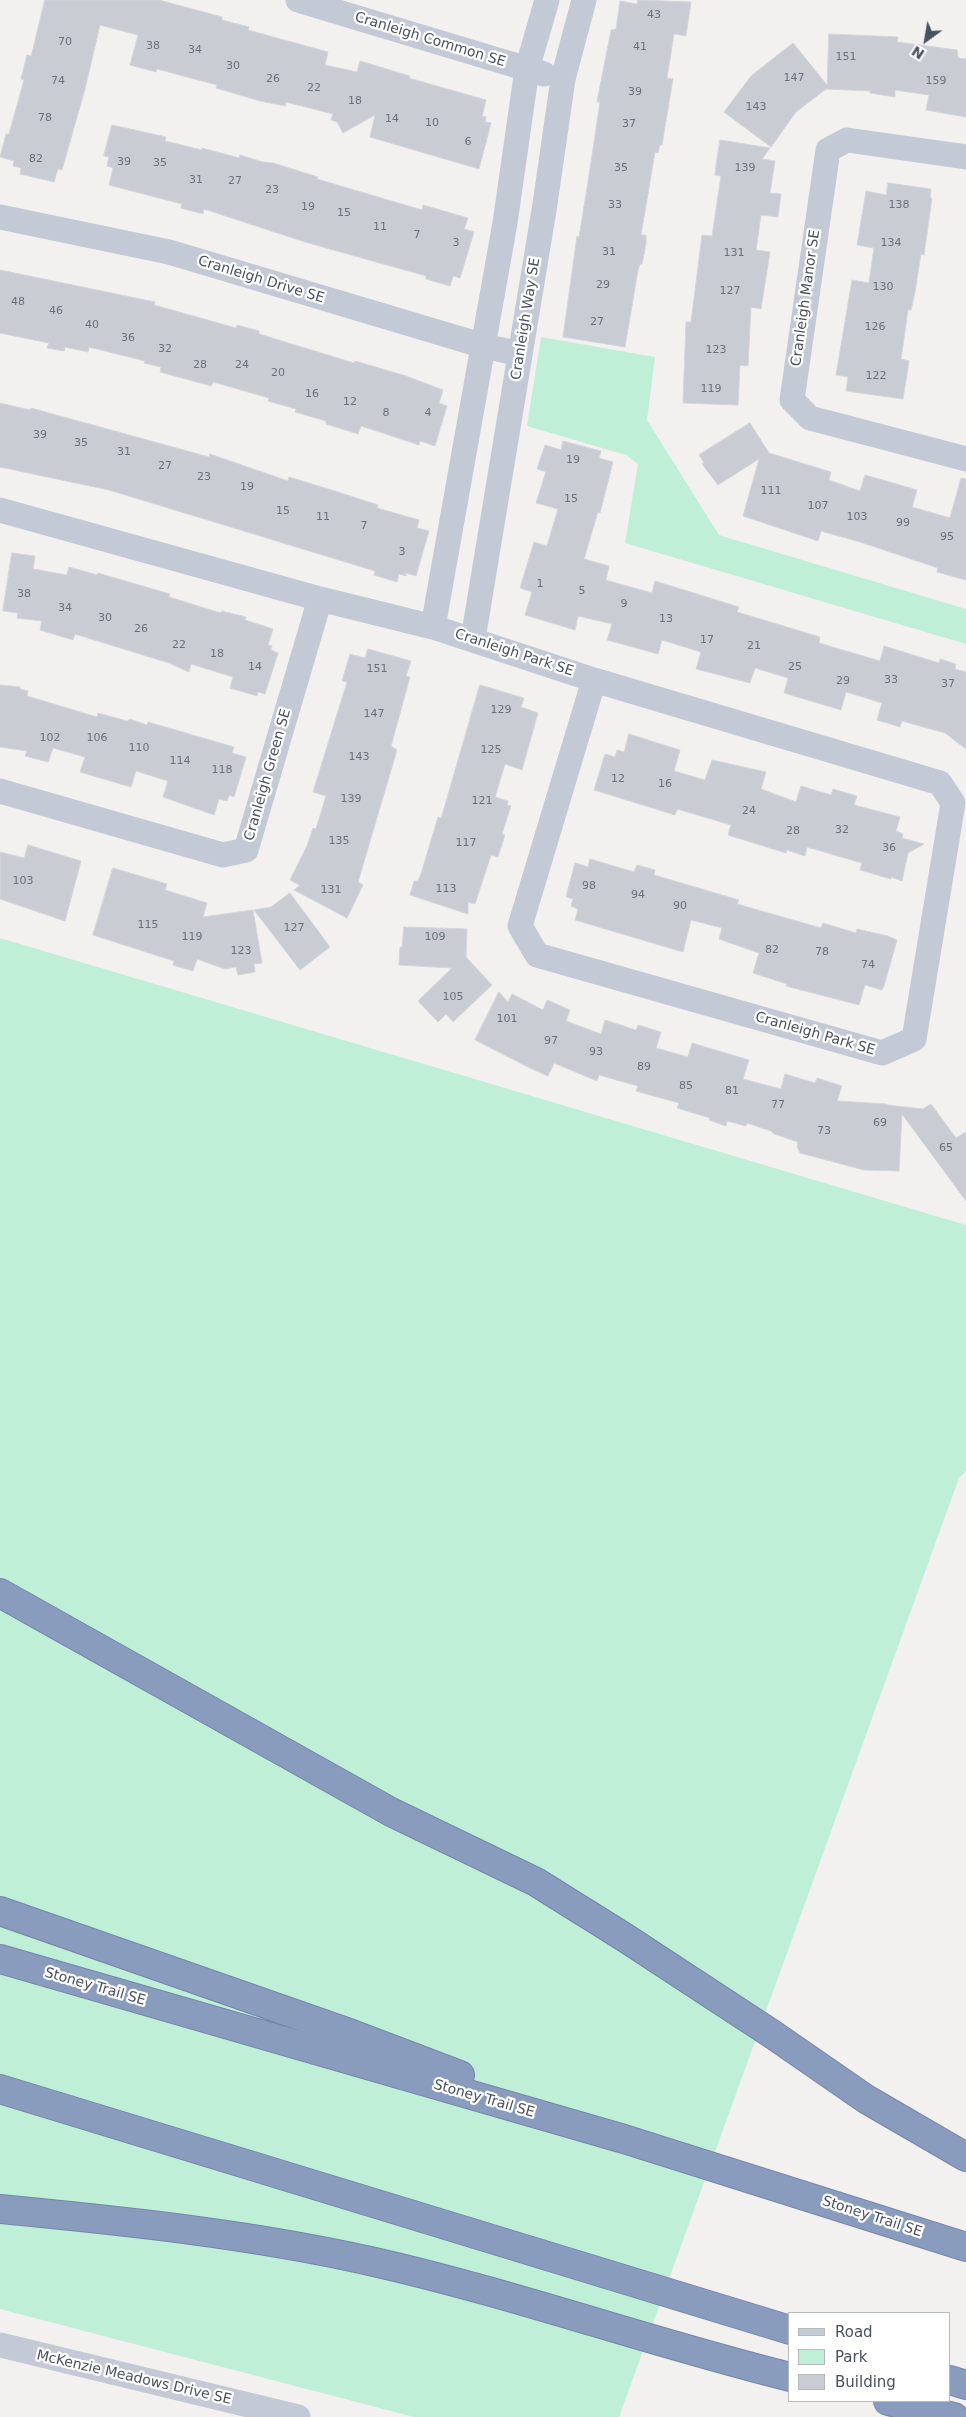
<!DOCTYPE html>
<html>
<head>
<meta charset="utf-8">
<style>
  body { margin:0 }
  #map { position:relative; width:966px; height:2417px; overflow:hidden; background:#f3f0f0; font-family:"DejaVu Sans",sans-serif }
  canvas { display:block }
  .legend { position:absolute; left:788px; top:2312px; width:162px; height:90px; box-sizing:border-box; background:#fff; border:1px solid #b6b9be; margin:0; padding:6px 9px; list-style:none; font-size:15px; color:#48515d }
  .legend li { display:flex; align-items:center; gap:10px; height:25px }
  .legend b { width:25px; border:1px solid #b6b9be }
  .north { position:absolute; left:901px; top:15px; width:50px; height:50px; -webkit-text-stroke:4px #fff; paint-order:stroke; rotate:212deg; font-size:14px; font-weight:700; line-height:20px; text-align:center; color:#48515d }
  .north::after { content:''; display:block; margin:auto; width:18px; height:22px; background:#48515d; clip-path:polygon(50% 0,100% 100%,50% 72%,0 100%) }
</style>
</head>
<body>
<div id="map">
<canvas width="966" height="2417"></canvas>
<ul class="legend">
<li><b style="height:6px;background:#c4cad5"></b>Road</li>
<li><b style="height:14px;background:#c0efd8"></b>Park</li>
<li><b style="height:14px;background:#caccd3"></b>Building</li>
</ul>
<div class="north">N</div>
</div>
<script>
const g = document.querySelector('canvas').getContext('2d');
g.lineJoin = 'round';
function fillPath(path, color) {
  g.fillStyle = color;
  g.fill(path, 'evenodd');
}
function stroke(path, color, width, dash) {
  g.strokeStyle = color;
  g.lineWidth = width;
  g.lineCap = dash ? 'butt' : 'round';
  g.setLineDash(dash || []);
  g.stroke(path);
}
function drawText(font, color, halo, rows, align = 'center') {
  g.font = font + ' "DejaVu Sans",sans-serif';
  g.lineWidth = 4.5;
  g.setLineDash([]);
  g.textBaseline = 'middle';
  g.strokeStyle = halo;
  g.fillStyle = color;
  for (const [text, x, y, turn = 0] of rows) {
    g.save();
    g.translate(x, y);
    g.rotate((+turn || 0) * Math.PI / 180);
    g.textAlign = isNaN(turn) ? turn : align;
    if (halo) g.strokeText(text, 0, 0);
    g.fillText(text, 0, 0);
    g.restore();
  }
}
const green = new Path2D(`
  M541,337l114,20 -8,63 72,115 247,74v35l-341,-101 13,-79 -12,-9 -99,-29z
  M0,938l966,287v246l-7,7 -340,939h-205l-414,-108z`);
const building = new Path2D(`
  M45,0h114l63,17v3l27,7 -1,3 80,22 -3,13 32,7 3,-11 50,15 -1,2 77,22 -4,16 4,1 -1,5 6,1 -12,46 -109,-32 5,-22 -32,18 -6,-11 -6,-2 2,-6 -47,-12 -1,4 -25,-5 -44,-13 1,-3 -60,-16 -1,3 -26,-7 8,-30 -38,-10 -15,64 -23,81 -4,-1 -4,13 -34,-8 1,-6 -8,-2 1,-5 -14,-4 6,-23h3l15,-54 -3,-1 6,-24 4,1z
  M638,0l53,2 -5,34 -12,-2 -7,44 6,1 -11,66h-2l-2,8 -3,-1 -14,83h5v9l-4,20h-2l-2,6 -13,77 -62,-10 14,-101 2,1 9,-55 12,-80h-3l14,-72 5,-1 4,-28 17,3z
  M829,34l69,3 -1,5 60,8 1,8 8,1v58l-40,-7 3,-15 -34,-5v7l-25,-4v-2l-44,-2 -30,23 -25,35 -47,-35 27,-36 42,-33 34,42z
  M112,125l54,12 -1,4 37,9v-2l37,10 1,-3 23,7 10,1 45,14 -1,2 105,31 1,-5 45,13 -4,11 10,3 -14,46 -7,-2 -3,10 -24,-7v-3l-121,-34 -101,-33 -1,5 -22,-6 1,-4 -73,-19 4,-17 -6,-2 2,-9 -5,-1z
  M720,140l50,8 -8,11 13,2 -5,32 11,1 -3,23 -17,-2 -5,35 14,2 -9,57 -10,-2 -3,59 -8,-1 -2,40 -55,-2 3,-81h5l11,-87 10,1 9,-60 -6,-1z
  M888,183l43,6 -1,9h2l-8,57 -3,-1 -6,38 -4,18h-3l-7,49 8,2 -6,38 -57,-8 2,-14 -12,-2 16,-95 17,3 5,-35 -17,-3 9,-54 20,4z
  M0,270l155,32 -1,3 82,23 1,-3 22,6v3l95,29 1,-2 51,15 37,14 -4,13 8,3 -12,40 -15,-5 -1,4 -58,-19 -3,8 -32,-10v-3l-31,-9 1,-3 -28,-8 1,-3 -56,-16 -2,4 -51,-14 1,-5 -17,-4 1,-2 -56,-14 -1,5 -23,-5 -1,4 -17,-3 2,-5 -49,-10z
  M0,403l30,7 1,-2 178,49 1,-3 78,27 1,-4 46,14 43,14 -1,3 42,12 -2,8 12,3 -13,45 -10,-3v3l-7,-2 -2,8 -23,-7 1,-4 -266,-81 -109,-23z
  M750,423l19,30 62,19 -2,8 31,11 5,-16 52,15 -5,17 38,11 11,-40 5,1v101l-29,-8 1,-4 -78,-26 -39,-11 -3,10 -75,-25 16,-57 -41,26 -16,-21 2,-1 -5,-8z
  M563,441l38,10 -2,7 14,4 -13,51 -2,-1 -14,47 25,7 -3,14 46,13 3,-12 84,26 -2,5 83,25 -1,6 61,18 4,-15 55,17 1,-4 16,5 -1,5 11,3v77l-21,-16 -43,-12 -2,6 -23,-7 5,-17 -36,-11 -5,18 -57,-17 4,-15 -33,-10 -5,15 -54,-14 5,-17 -39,-12 -4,14 -51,-14 5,-16 -34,-8 -3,14 -50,-15 7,-23 -12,-4 14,-46 13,4 11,-37 -22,-6 10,-31 -9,-3 8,-24 16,5z
  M12,553l23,3 -2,13 34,6 2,-8 28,8 1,-2 72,21 -1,3 52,16 1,-2 24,6 -1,3 28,9 -5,16 4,1 -1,4 7,3 -13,41 -7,-2 -1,4 -27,-8 3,-11 -42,-13 -2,8 -20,-9 -94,-29 -2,6 -33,-10 2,-9 -25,-3 1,-5 -15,-2z
  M368,649l43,12 -5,15 4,1 -19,69 6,4 -39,132 5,3 -16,33 -53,-28 6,-5 -10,-5 17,-34 6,-18 3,1 10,-33 -13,-4 34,-110 -5,-1 8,-27 15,4z
  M0,685l20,2v2l8,2 -1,5 70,21 1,-4 29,8 3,-2 17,6 1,-3 86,25 -2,6 14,4 -12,40 -5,-2 -2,6 -8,-2 -5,16 -51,-18 5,-16 -32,-10 -5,16 -51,-15 5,-15 -32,-9 -5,14 -23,-6 2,-5 -27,-4z
  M480,685l44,13 -3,9 17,6 -16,57 -17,-6 -10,33 13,4 -1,4 4,1 -9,28 3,1 -7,22 -7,-2 -16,49 -7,-2v12l-58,-19 4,-14h4l3,-7 17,-57 3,1z
  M629,734l51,16 -6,21 31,9 7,-20 54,12 -5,17 35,13 5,-16 30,9 2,-6 24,7 -3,9 46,12 -4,14 7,3 -1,4 22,6 -16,9 -6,28 -11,-4v2l-31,-9 2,-7 -55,-16 -2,9 -18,-6 -1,3 -58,-18 3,-10 -54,-16 -2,6 -81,-25 11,-36 10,3 2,-7 7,2z
  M28,845l53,16 -16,60 -65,-22v-47l24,6z
  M590,859l44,13 3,-7 18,5 -1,5 85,25 -2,4 84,24 2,-5 33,10 1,-4 31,7 9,4 -13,46 -2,4 -17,-5 -6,20 -73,-19 1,-2 -34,-11 6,-20 -40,-14 3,-11 -31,-8 -8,32 -108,-32 3,-11 -7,-3 2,-7 -7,-2 9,-34 13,4z
  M113,868l54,16 -2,6 42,13 -4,14 50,-7 9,53 -8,1 1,8 -17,3 -2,-8 -11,2 -28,-10 -4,12 -20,-6 1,-4 -81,-26z
  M290,893l40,54 -30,23 -46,-60 17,-3z
  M404,927l63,2 -1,28 26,28 -39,37 -7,-8 -8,8 -20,-21 34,-33 -53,-3 1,-18h2z
  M499,992l9,10 4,-8 31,16 4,-10 23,10 -4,11 35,13 4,-14 31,10 2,-5 23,7 -5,16 32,9 4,-14 57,17 -6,19 38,10 4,-15 30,9 2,-5 25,8 -5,15 50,3v1l36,4 8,-5 25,34 10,-6v69l-64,-87 -3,57 -35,-1 -64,-17 -3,-7 1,-4 -24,-8 -3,-3 -24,-8 -1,3 -19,-5 -1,5 -17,-6 1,-2 -33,-10 2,-5 -43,-12 2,-5 -39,-11 -2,6 -43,-18 -6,13 -14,-6 -59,-30z`);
const minor = new Path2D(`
  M298,0l246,74
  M966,157l-119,-17 -19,10 -36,250 18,18 156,41
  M0,217l169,35 315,94 36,8
  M0,510l320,89 113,28 161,53 346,103 13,20 -39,236 -32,14 -345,-98 -17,-29 74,-246
  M433,627l72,-404 22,-154 20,-69
  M473,639l72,-435 18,-125 21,-79
  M0,791l223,64 23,-5 74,-251
  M0,2345l298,72`);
const highway = new Path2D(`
  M0,1593l391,219 145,70 88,55 148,97 94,65 100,58
  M0,1911l352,123 108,41
  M0,1959l624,180 342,108
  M0,2089l790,241
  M0,2209c124,12 249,25 370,52 142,32 279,81 420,116
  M950,2380l16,5
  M888,2401l66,16`);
const numberNames = [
  ["43",654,15],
  ["70",65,42],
  ["38",153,46],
  ["41",640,47],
  ["34",195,50],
  ["151",846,57],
  ["30",233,66],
  ["147",794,78],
  ["26",273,79],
  ["74",58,81],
  ["159",936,81],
  ["22",314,88],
  ["39",635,92],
  ["18",355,101],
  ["143",756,107],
  ["78",45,118],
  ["14",392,119],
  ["10",432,123],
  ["37",629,124],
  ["6",468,142],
  ["82",36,159],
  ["39",124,162],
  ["35",160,163],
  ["35",621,168],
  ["139",745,168],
  ["31",196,180],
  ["27",235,181],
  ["23",272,190],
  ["33",615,205],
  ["138",899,205],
  ["19",308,207],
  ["15",344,213],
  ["11",380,227],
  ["7",417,235],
  ["3",456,243],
  ["134",891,243],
  ["31",609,252],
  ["131",734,253],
  ["29",603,285],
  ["130",883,287],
  ["127",730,291],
  ["48",18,302],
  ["46",56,311],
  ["27",597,322],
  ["40",92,325],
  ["126",875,327],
  ["36",128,338],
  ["32",165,349],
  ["123",716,350],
  ["28",200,365],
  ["24",242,365],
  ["20",278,373],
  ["122",876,376],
  ["119",711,389],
  ["16",312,394],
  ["12",350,402],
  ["8",386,413],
  ["4",428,413],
  ["39",40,435],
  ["35",81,443],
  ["31",124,452],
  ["19",573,460],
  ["27",165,466],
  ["23",204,477],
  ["19",247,487],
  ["111",771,491],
  ["15",571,499],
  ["107",818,506],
  ["15",283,511],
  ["11",323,517],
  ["103",857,517],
  ["99",903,523],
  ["7",364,526],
  ["95",947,537],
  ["3",402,552],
  ["1",540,584],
  ["5",582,591],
  ["38",24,594],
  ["9",624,604],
  ["34",65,608],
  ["30",105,618],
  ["13",666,619],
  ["26",141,629],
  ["17",707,640],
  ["22",179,645],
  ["21",754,646],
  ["18",217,654],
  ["14",255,667],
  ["25",795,667],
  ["151",377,669],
  ["33",891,680],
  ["29",843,681],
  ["37",948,684],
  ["129",501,710],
  ["147",374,714],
  ["102",50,738],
  ["106",97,738],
  ["110",139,748],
  ["125",491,750],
  ["143",359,757],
  ["114",180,761],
  ["118",222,770],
  ["12",618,779],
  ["16",665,784],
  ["139",351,799],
  ["121",482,801],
  ["24",749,811],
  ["32",842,830],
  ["28",793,831],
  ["135",339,841],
  ["117",466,843],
  ["36",889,848],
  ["103",23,881],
  ["98",589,886],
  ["113",446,889],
  ["131",331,890],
  ["94",638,895],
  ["90",680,906],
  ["115",148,925],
  ["127",294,928],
  ["119",192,937],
  ["109",435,937],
  ["82",772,950],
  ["123",241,951],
  ["78",822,952],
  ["74",868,965],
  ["105",453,997],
  ["101",507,1019],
  ["97",551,1041],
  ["93",596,1052],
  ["89",644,1067],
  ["85",686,1086],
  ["81",732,1091],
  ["77",778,1105],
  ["69",880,1123],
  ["73",824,1131],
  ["65",946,1148]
];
const streetNames = [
  ["Cranleigh Common SE",430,40,17],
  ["Cranleigh Drive SE",261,280,17],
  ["Cranleigh Manor SE",806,298,-82],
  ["Cranleigh Way SE",526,319,-81],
  ["Cranleigh Park SE",514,653,18],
  ["Cranleigh Green SE",268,775,-74],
  ["Cranleigh Park SE",815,1034,16],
  ["Stoney Trail SE",95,1987,16],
  ["Stoney Trail SE",484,2099,16],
  ["Stoney Trail SE",872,2217,18],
  ["McKenzie Meadows Drive SE",134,2378,13]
];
fillPath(green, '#c0efd8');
fillPath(building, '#caccd3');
stroke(building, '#d4d5db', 1);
stroke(highway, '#7487aa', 30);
stroke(minor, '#c4cad5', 25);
stroke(highway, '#899cbe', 28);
drawText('11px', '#68707a', null, numberNames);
drawText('14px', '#48515d', '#fff', streetNames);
</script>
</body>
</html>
